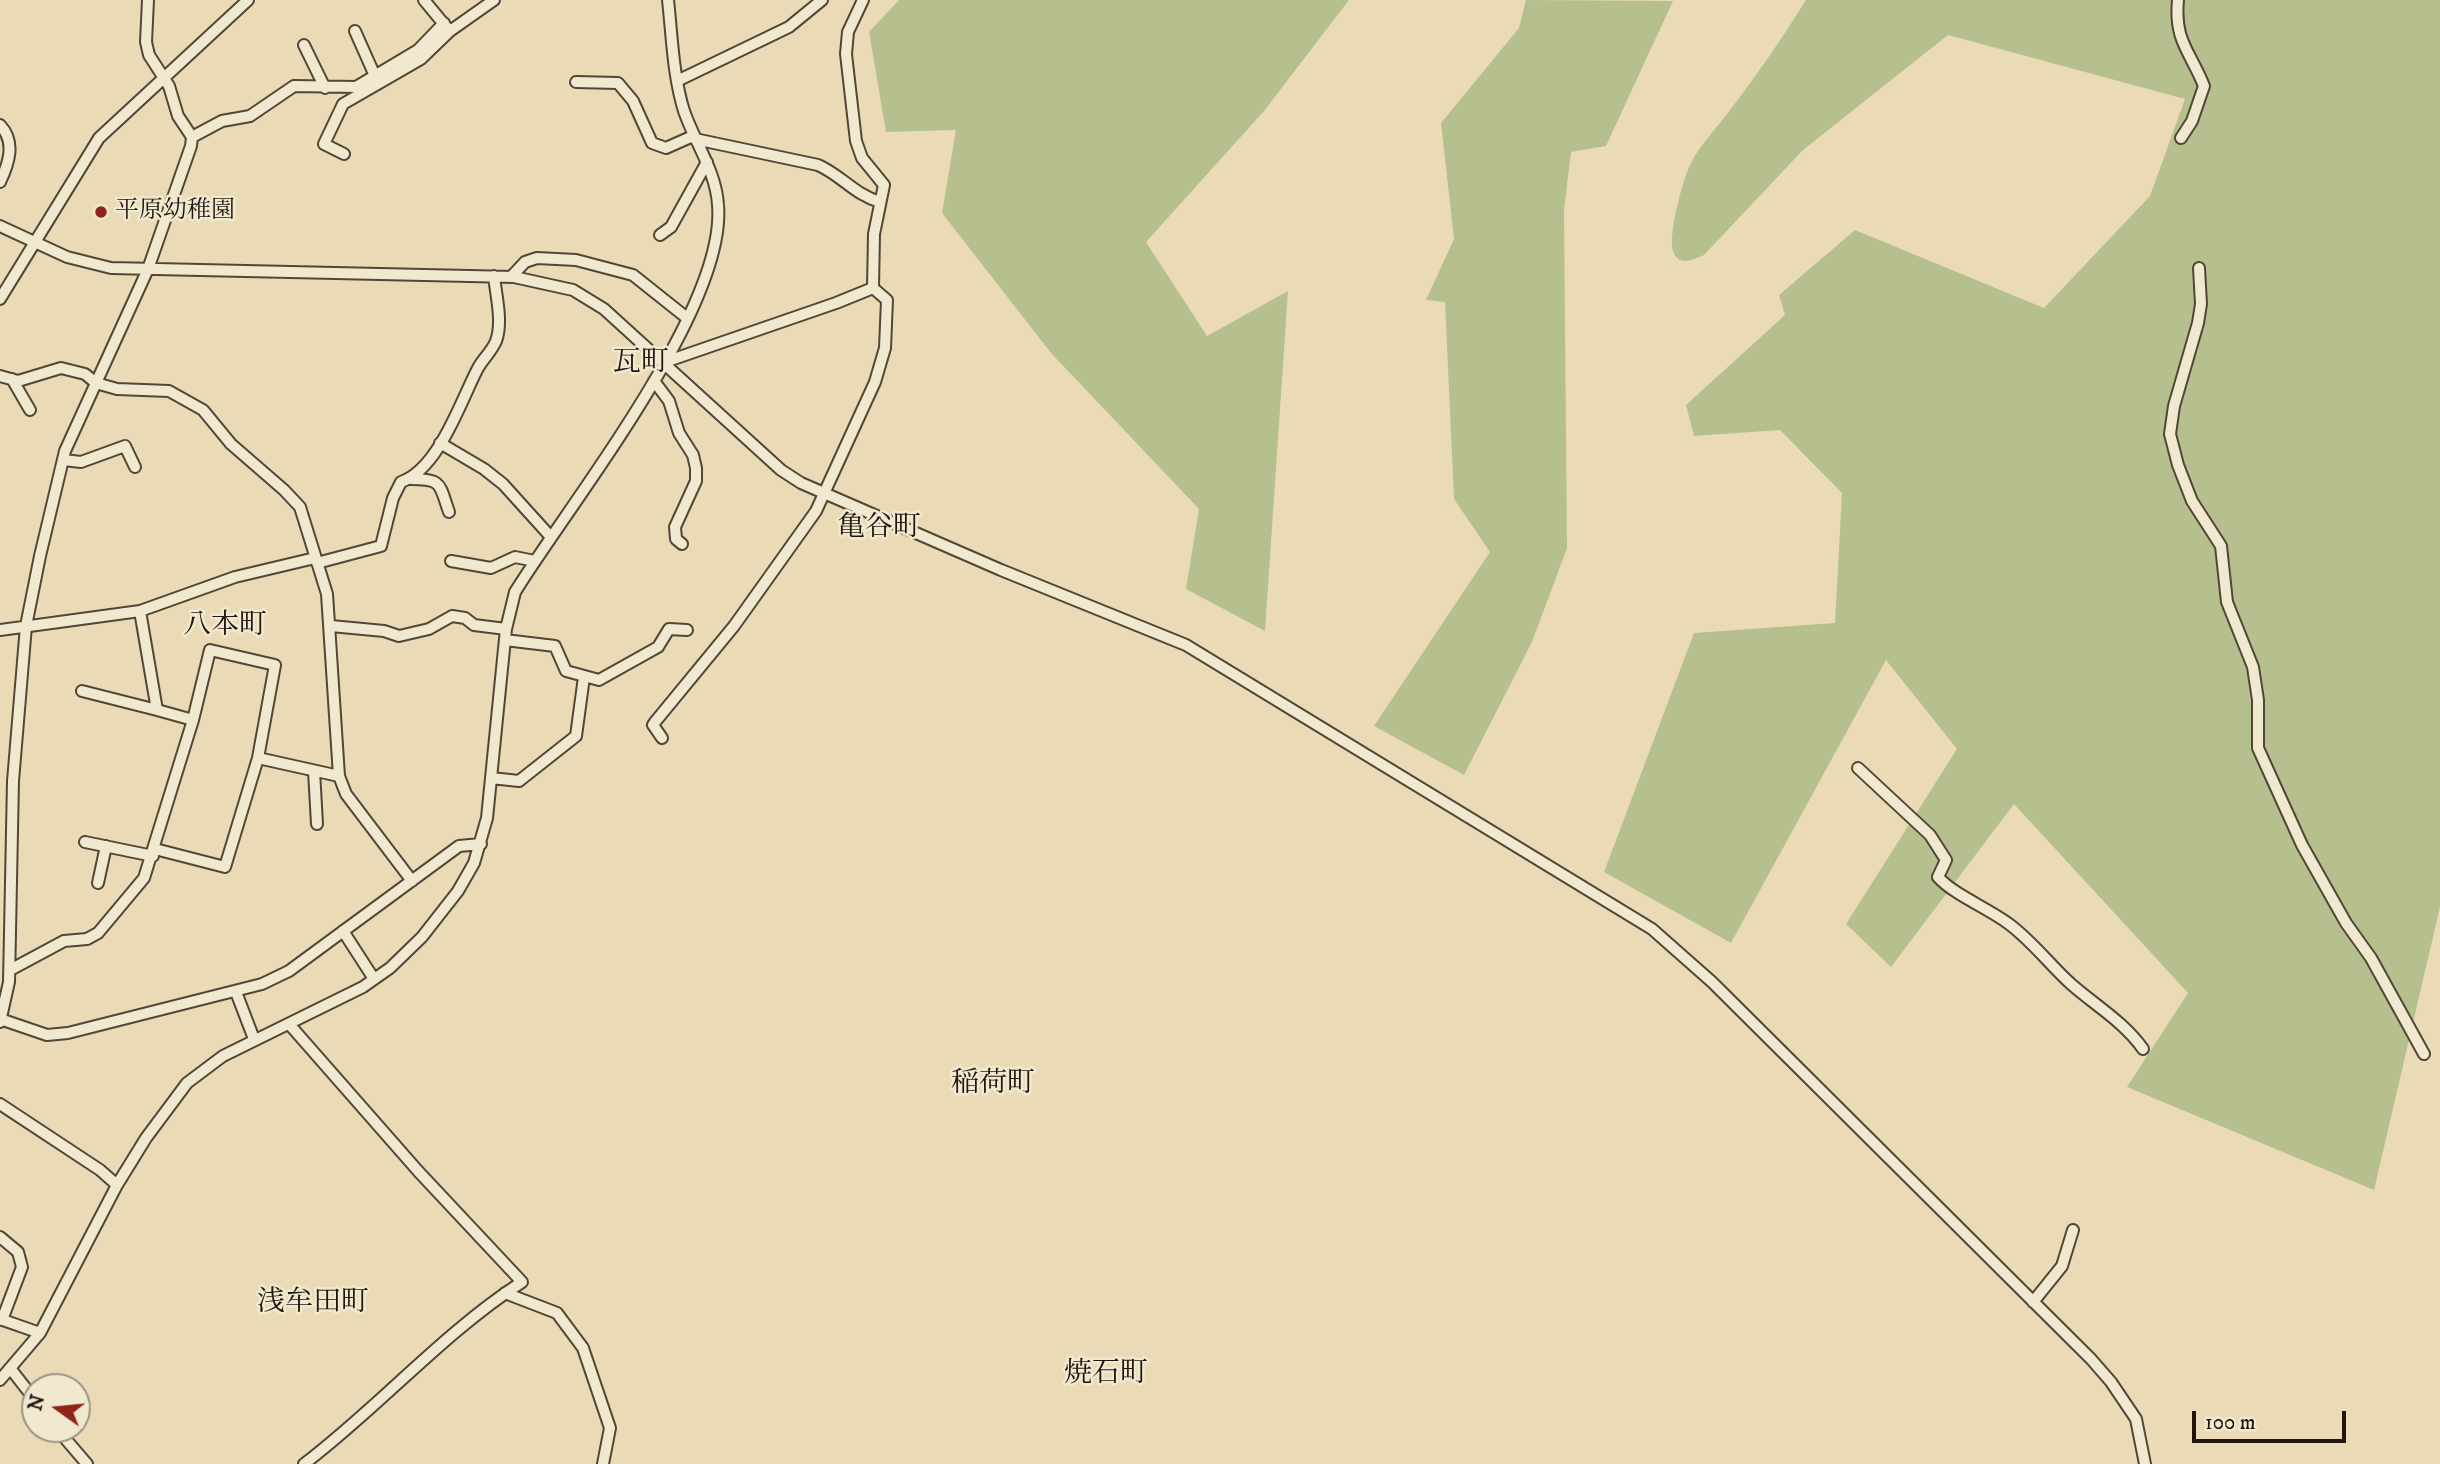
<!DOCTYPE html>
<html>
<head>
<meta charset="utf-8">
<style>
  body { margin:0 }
  #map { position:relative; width:2440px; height:1464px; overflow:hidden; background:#eadbb6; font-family:"IM FELL DW Pica",serif }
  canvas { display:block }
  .north { position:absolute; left:21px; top:1373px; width:70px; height:70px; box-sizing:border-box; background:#f1e8d0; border:2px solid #9d9482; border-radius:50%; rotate:285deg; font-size:19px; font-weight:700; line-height:28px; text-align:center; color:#20150d }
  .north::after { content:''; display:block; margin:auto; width:24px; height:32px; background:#8f2418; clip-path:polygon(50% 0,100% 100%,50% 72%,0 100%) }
  .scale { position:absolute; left:2192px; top:1411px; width:154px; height:32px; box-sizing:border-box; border:4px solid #20150d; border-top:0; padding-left:9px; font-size:21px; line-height:24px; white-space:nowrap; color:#20150d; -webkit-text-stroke:5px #f1e8d0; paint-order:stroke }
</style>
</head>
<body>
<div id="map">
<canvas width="2440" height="1464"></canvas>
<div class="north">N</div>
<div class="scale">100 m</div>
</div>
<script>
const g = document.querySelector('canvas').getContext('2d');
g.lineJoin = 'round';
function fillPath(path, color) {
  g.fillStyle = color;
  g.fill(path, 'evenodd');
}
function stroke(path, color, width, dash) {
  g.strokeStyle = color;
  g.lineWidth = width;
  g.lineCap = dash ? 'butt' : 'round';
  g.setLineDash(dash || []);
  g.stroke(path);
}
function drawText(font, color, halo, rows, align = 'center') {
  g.font = font + ' "IM FELL DW Pica","Noto Serif JP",serif';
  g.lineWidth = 5;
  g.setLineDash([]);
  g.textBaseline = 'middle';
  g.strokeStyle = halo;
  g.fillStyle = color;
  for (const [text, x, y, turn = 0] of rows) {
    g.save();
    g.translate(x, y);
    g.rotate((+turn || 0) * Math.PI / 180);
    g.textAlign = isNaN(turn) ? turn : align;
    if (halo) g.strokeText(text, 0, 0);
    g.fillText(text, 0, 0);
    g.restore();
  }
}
const green = new Path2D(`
  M899,0h450l-85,111 -118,131 61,94 81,-45 -23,340 -79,-42 13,-80 -148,-156 -109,-140 14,-83 -70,2 -17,-100z
  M1526,0l147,1 -67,145 -35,6 -7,58 3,338 -35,94 -68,133 -90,-49 116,-174 -36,-53 -9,-197 -19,-2 28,-61 -13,-116 78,-95z
  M1806,0h634v907l-66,283 -247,-103 61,-94 -174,-189 -123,163 -45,-43 111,-175 -71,-89 -155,283 -127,-71 90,-239 141,-10 7,-130 -62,-63 -86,6 -8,-31 99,-90 -6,-20 76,-65 189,78 106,-112 35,-97 -237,-64 -145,115 -99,105c-11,5 -26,12 -31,-4 -5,-17 9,-67 16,-84 9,-21 31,-42 44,-61 26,-34 50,-69 73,-106z`);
const minor = new Path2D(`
  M424,0l24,29
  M2178,0c-4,41 12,51 26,86l-12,35 -11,17
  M355,31l20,45
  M304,45l21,43
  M677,81l112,-54 33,-27
  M576,82l42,1 15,18 19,42 14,5 27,-12
  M0,125c16,17 9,38 0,57
  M192,137l30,-16 28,-5 44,-30 62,1 62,-37 26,-27
  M695,139l123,26c23,10 37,30 62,37
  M344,154l-20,-10 19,-40 78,-45 29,-28 44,-31
  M0,226l67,31 44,11 403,9 59,13 31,19 177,161 20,13 200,87 185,75 466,284 60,53 379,377 20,23 25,37 9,45
  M660,235l11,-8 36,-65
  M2199,268l2,36 -3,19 -24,83 -4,28 8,31 14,36 29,45 6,56 26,65 5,33v48l44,97 44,78 25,35 53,96
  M511,277l14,-15 12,-4 39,2 57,15 54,43
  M0,299l99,-161 149,-138
  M665,362l171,-59 37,-15
  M0,376l18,5 43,-13 24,6 11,9 21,6 52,2 34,19 28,34 53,46 16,17 27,87 12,182 7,18 66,87
  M12,379l18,31
  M654,381l15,20 10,32 14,22 3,13v13l-21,46 1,12 6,5
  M440,443l44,26 19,15 47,52
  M64,460l17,2 44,-16 10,21
  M411,479c32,0 28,5 38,33
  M451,561l40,7 24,-11 20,4
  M317,563l64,-17 12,-48 8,-16c38,-13 60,-82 77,-114 5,-9 14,-17 18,-27 7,-19 0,-45 -2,-65
  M140,611l17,99 36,10
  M331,626l53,5 15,5 30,-7 23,-13 13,2 9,7 32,4
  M0,630l140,-19 95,-34 80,-19
  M505,640l50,6 11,25 33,9 59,-33 11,-18 18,1
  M82,691l75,19
  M662,738l-9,-13 2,-3 79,-96 82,-115 59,-129 10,-34 2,-48 -14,-12 1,-54 10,-49 -22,-27 -6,-17 -10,-87 2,-22 15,-32
  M258,758l81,18
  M1858,768l72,67 16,25 -8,17c16,18 50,31 71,47 23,17 41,41 62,60 25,22 53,38 72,65
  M314,771l3,53
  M491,778l28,3 57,-45 8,-59
  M85,842l68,14
  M98,883l8,-37
  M343,931l31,48
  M10,970l54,-29 23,-2 11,-6 46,-55 49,-158 17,-70 65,15 -17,93 -33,109 -70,-18
  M236,992l18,47
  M0,1019l47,16 21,-2 194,-49 27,-13 170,-125 22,-2
  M0,1022l9,-40 4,-201 13,-155 14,-70 25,-105 83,-182 43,-123 1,-9 -14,-21 -9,-30 -20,-31 -3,-13 2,-42
  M289,1024l129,147 104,111c-79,51 -143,125 -218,182
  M0,1104l100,66 17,15
  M0,1237l18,15 4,15 -20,53
  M505,1293l52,20 26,35 27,80 -7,36
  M2033,1302l29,-36 11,-36
  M0,1319l40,14
  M10,1368l25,32
  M0,1380l40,-47 77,-148 29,-47 41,-55 36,-27 140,-69 27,-19 32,-31 36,-46 16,-28 13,-45 19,-189 9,-37c55,-89 212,-284 203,-387 -2,-34 -23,-62 -34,-94 -11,-35 -12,-75 -16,-111
  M57,1429l30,35`);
const markers = [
  [101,212,7,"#8f2418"]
];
const poiNames = [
  ["平原幼稚園",115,212]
];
const quarterNames = [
  ["瓦町",641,364],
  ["亀谷町",879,529],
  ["八本町",225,627],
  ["稲荷町",993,1085],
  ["浅牟田町",313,1304],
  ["焼石町",1106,1375]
];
fillPath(green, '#b6c08e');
stroke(minor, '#524637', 14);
stroke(minor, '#f1e8d0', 10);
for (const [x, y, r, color] of markers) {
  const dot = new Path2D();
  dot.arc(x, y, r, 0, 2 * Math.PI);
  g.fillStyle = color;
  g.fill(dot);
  stroke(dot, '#f1e8d0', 2.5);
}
drawText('24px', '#20150d', '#f1e8d0', poiNames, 'left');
drawText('28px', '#20150d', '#f1e8d0', quarterNames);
</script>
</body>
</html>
